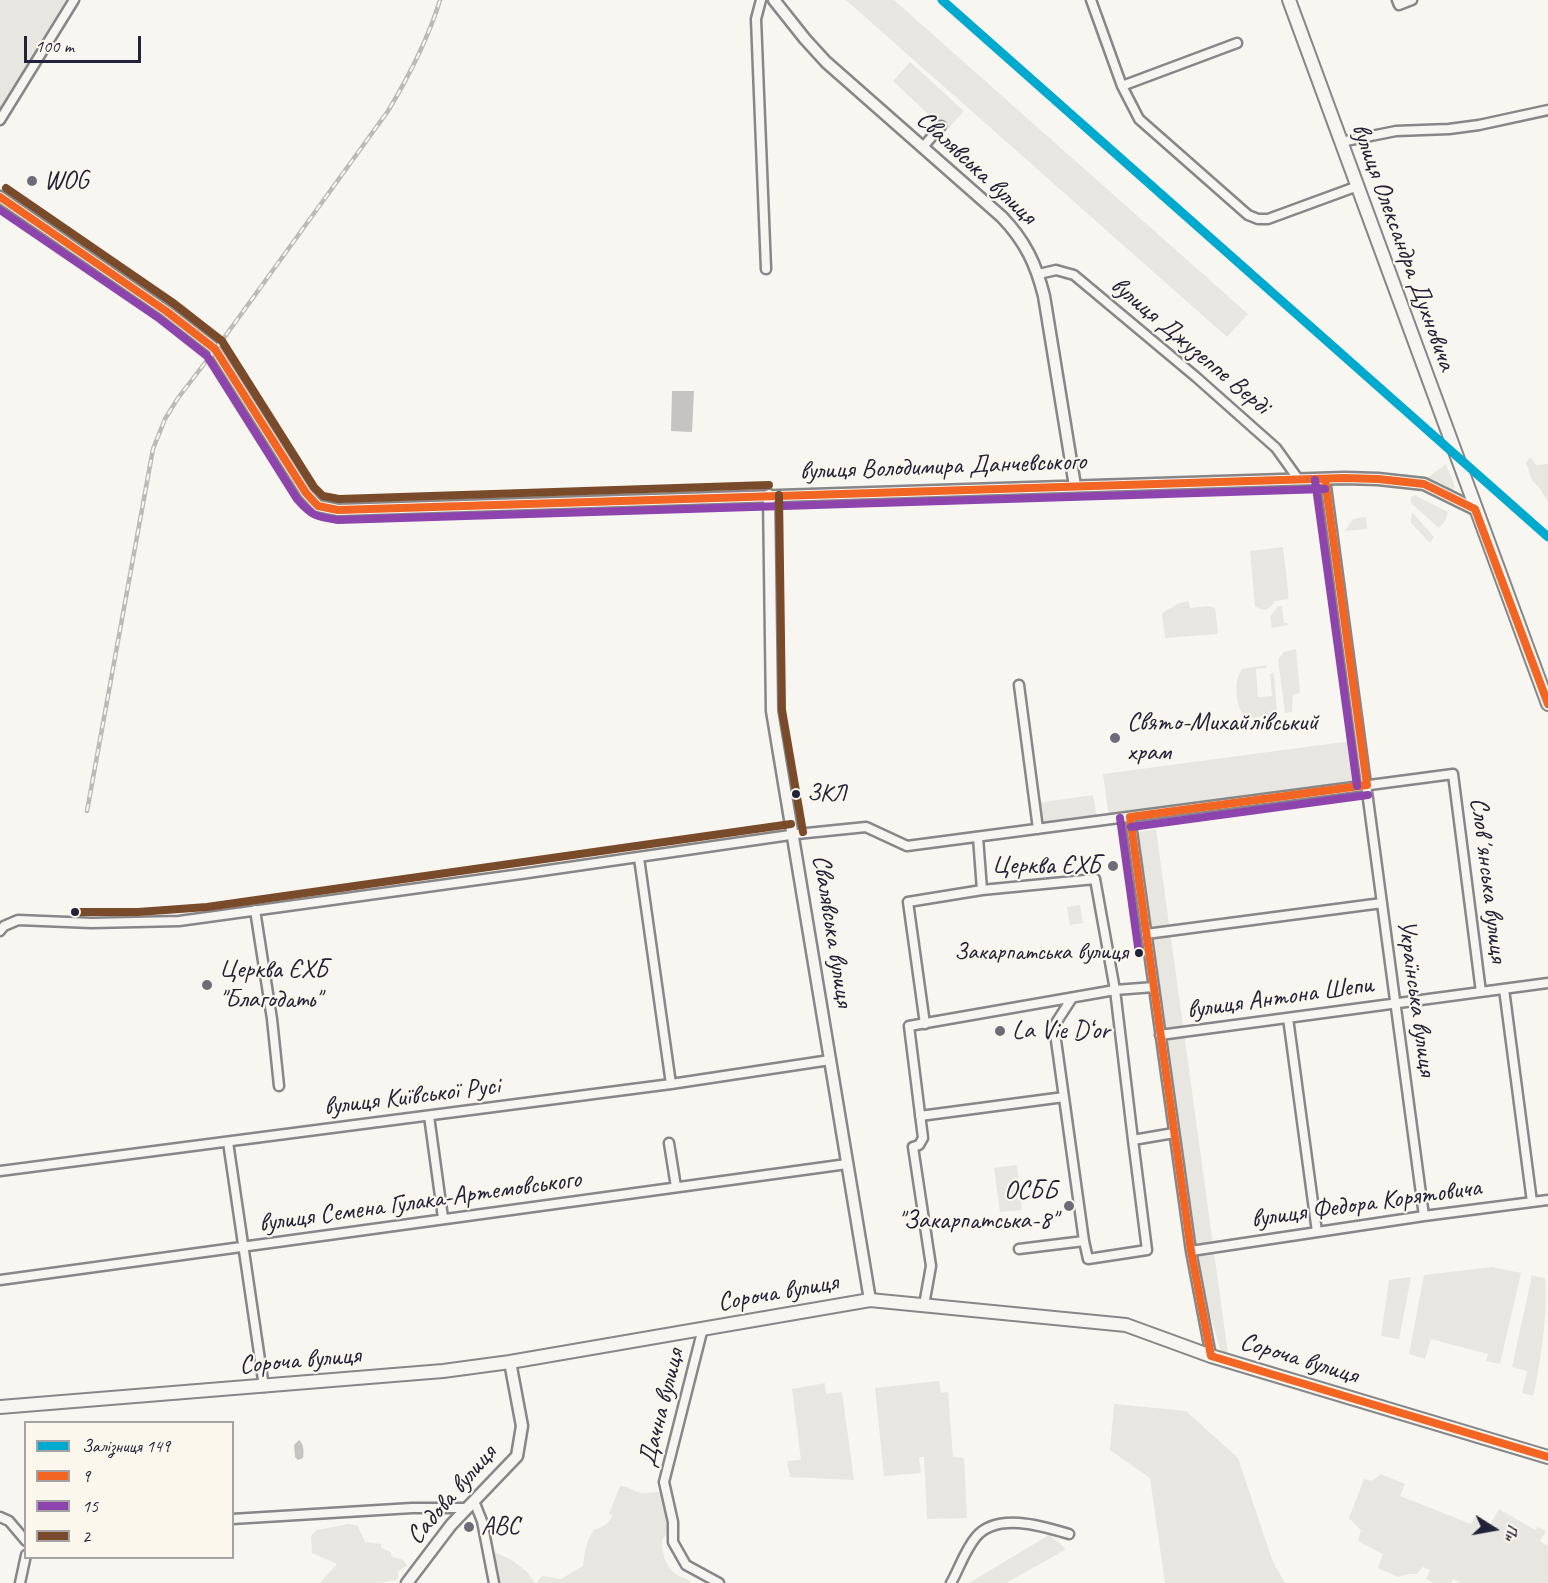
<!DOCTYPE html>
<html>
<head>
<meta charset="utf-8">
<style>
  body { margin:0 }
  #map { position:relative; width:1548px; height:1583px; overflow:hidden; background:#f8f6f0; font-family:Caveat,sans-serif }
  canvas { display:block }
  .legend { position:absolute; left:24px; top:1421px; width:210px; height:138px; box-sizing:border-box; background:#fbf7ec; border:2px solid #a4a2a5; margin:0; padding:8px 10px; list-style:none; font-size:18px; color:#22223b }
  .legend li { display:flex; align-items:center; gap:12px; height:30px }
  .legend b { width:30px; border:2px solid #a4a2a5 }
  .north { position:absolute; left:1464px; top:1499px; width:60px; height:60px; -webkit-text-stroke:4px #fbf7ec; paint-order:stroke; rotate:101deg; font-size:16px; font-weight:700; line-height:24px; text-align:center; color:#22223b }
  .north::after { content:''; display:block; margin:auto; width:21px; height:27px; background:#22223b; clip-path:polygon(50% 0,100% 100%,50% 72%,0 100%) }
  .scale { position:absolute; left:24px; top:36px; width:117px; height:27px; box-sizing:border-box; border:3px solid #22223b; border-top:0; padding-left:8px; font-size:18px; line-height:21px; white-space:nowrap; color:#22223b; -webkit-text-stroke:4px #fbf7ec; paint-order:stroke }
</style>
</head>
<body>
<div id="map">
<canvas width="1548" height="1583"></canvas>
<ul class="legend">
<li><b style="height:8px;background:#00a9ce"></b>Залізниця 149</li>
<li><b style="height:8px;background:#f26522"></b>9</li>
<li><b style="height:8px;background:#8e44ad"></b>15</li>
<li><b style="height:8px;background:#7a4b2a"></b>2</li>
</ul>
<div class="north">Пн</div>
<div class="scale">100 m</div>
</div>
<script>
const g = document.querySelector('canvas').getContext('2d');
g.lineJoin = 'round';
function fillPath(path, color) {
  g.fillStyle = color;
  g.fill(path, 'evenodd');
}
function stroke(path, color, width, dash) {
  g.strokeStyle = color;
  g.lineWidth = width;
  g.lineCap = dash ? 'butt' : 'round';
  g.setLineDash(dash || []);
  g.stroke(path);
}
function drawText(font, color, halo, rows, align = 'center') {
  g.font = font + ' Caveat,sans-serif';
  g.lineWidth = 4.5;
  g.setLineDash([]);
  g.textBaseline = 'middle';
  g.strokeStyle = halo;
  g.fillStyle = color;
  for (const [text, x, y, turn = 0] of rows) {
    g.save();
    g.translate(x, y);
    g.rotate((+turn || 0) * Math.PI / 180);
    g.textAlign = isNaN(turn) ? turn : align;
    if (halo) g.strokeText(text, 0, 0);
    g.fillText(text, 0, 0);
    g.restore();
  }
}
const green = new Path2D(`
  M0,0h69l-69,114z
  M846,0h48l354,314 -21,23z
  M910,62l54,49 -18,20 -53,-50z
  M1530,457l6,8 12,-1v38l-7,-12 -9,-10 -6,-17z
  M1446,464l9,23 -3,4 -28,-11z
  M1414,495l34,17 -3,9 -6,7 -28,-25v-6z
  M1412,512l22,25 -4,6 -19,-20z
  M1366,517l1,12 -22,2 8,-12z
  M1283,547l6,52 -14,2c-5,8 -11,12 -20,5l-5,-55z
  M1188,601l2,7 18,-2 7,2 3,24 -1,2 -52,4 -3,-25 16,-9z
  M1278,606h4l2,17h3l1,2 -16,3 -2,-11z
  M1296,649l4,44 -7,2 -1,17 -7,1 -7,-54 6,-7z
  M1266,665v3l-10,1 2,28 14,-1 -2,-22 4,-1 3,39 -1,2 -29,5c-12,-9 -14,-39 -5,-50z
  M1351,741l6,40 -248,37 -6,-44z
  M1093,795l4,24 -57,8 -3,-24z
  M1156,829l72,525v2l-8,-7 -22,-74 -64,-442z
  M1080,905l3,18 -13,2 -3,-18z
  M1017,1165l5,45 -22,2 -6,-44z
  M1492,1267l29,6 -21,91 -14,-3 2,-7 -57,-15 -6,20 -16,-5 15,-79z
  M1532,1275l13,3c3,33 -4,84 -12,118l-11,-3 5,-22 -15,-4z
  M1411,1277l-12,62 -18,-3 8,-56z
  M939,1381l2,12 7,-1 5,65 11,1 3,60 -40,1 -3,-62h-5l2,16 -37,3 -9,-88z
  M825,1383l1,11 16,-2 12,88 -64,-3 -3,-16 14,-1 -9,-71z
  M1114,1404l72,7 52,47 35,104 12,21h-120l-15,-105 -40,-28z
  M1381,1474l24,10 -5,12 71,28 3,-7 15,9 10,-17 36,21 3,-3 8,4 -6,10 8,5v37h-87l-8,-4 -2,4h-17l-8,-4 4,-9 -7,-3 -6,7h-9l-10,3 -20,-9 5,-14 -25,-13 3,-11 -12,-12 15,-39 8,2z
  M620,1486c9,0 16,8 25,7 8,0 13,-3 21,1 5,18 10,31 -4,46 -1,13 5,30 17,36 6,2 9,3 13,7h-153l-1,-3 5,-4 18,3 22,-13c2,-15 2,-24 12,-37 8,-1 15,-7 18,-14l-4,-1z
  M349,1524l9,2 7,16 16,2v4l10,4v4l12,4 4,6 -9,5v7l-2,2 -19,3h-57l17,-19 -25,-11 -1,-17 6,-6z
  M1049,1535l15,12 1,3 -59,33h-37z
  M494,1552l18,8 15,12 8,11h-38z`);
const water = new Path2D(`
  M672,391h22l-2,41 -21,-1z
  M299,1440c5,3 5,13 4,18l-5,2 -3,-3 -1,-12z`);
const minor = new Path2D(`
  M761,0l-5,19 10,250
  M1091,0l31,86 17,33 109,96 10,4h10l90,-33
  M1397,0l2,5 13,-5
  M1122,86l115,-43
  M0,120l74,-120
  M1341,142l55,-11 53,-2 30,-4 69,-15
  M923,147l18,-21
  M1039,274l17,-4 18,5 122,102 80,71 23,32
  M1325,479l99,737
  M1019,685l19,144
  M1130,817l61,434 20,105
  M978,837l4,53 113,-11 20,111 39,-3
  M639,858l32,226
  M255,910l17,109 7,67
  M0,931l4,-5 14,-6 74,3 87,-2 342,-47 276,-40 69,-7 41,19 546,-72 28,218
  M1146,934l236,-31
  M1504,989l28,213
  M1288,1018l29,214
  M925,1024l-17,-122 74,-12
  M1160,1035l388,-52
  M429,1116l14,102
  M920,1116l144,-19
  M228,1142l36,245
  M669,1143l7,44
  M0,1171l671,-87 159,-24
  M1084,1241l4,18 59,-9 -14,-110
  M1019,1249l65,-8 -30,-215 18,-28
  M1191,1251l233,-35 124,-16
  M0,1280l847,-116
  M924,1305l7,-39 -18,-119 6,-2 4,-7 -14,-112 206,-36 18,150 41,-7
  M703,1328l-39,154 9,40v20l13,23 33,18
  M474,1501l8,20 12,62
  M0,1517l9,4 17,20
  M232,1519l180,-11h54
  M20,1583l6,-28
  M951,1583c8,-14 14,-33 25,-46 21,-25 66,-11 93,-3`);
const tertiary = new Path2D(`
  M774,0l31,39 21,23 176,155c23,24 34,47 42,79l31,190
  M0,197l166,114 49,38 91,144 12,13 20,4 1007,-32 33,1 46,5 51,25
  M769,495l3,216 98,589
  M407,1583l44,-58 66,-69 5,-30 -12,-64`);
const secondary = new Path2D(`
  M1289,0l259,704
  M0,1407l443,-36 67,-9 360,-62 256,25 85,31 337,101`);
const rail = new Path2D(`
  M87,811l66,-362 12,-30 13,-21 43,-56 167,-231c21,-35 40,-72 52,-111`);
const bus1 = new Path2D(`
  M0,197l166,114 49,38 91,144 12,13 20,4 1006,-32 34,1 46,5 51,25 73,195
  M1325,479l42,306 -237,32 61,434 20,105 337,101`);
const bus2 = new Path2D(`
  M0,210l160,109 47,37 90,143c15,17 19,18 41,21l987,-31
  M1315,480l42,306
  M1120,818l19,136
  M1131,827l237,-32`);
const bus3 = new Path2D(`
  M6,188l166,114 50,39 92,146 9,9 16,3 430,-14
  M779,495l3,215 21,122
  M75,912h63l69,-5 584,-83`);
const rail1 = new Path2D(`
  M942,0l606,537`);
const markers = [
  [32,181,6,"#6d6c7a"],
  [1115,738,6,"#6d6c7a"],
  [796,794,5,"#22223b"],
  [1113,866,6,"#6d6c7a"],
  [75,912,5,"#22223b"],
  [1139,953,5,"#22223b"],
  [207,985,6,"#6d6c7a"],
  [1000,1031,6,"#6d6c7a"],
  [1069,1206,6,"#6d6c7a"],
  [469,1527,6,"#6d6c7a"]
];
const busNames = [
  ["ЗКЛ",807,794],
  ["Закарпатська вулиця",1128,953,"right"]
];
const streetNames = [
  ["Свалявська вулиця",976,168,43],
  ["вулиця Олександра Духновича",1403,247,70],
  ["вулиця Джузеппе Верді",1190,346,40],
  ["вулиця Володимира Данчевського",943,467,-2],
  ["Словʼянська вулиця",1488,880,83],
  ["Свалявська вулиця",832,931,81],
  ["вулиця Антона Шепи",1280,998,-8],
  ["Українська вулиця",1416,998,82],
  ["вулиця Київської Русі",412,1097,-7],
  ["вулиця Семена Гулака-Артемовського",420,1202,-8],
  ["вулиця Федора Корятовича",1366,1204,-8],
  ["Сороча вулиця",778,1293,-10],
  ["Сороча вулиця",1299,1359,17],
  ["Сороча вулиця",300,1361,-5],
  ["Дачна вулиця",662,1408,-76],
  ["Садова вулиця",452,1495,-49]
];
const poiNames = [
  ["WOG",44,181],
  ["Свято-Михайлівський",1127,723],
  ["храм",1127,753],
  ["Церква ЄХБ",1101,866,"right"],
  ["Церква ЄХБ",219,970],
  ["\"Благодать\"",219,1000],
  ["La Vie D‘or",1012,1031],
  ["ОСББ",1057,1191,"right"],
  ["\"Закарпатська-8\"",1057,1221,"right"],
  ["ABC",481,1527]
];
fillPath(green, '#e8e6e0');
fillPath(water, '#c6c4c3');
stroke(minor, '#878688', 13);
stroke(tertiary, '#878688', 15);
stroke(secondary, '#878688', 16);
stroke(minor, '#f6f5f1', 8);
stroke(tertiary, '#f6f5f1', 10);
stroke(secondary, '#f6f5f1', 12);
stroke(rail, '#bcbab9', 4.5);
stroke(rail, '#fbf7ec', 2, [7]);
stroke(bus1, '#f26522', 8);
stroke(bus2, '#8e44ad', 8);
stroke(bus3, '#7a4b2a', 8);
stroke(rail1, '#00a9ce', 9);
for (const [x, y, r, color] of markers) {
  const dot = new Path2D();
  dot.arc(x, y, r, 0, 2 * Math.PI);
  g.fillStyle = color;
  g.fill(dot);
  stroke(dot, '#fbf7ec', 2);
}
drawText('24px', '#22223b', '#fbf7ec', busNames, 'left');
drawText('26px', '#22223b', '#fbf7ec', streetNames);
drawText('26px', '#22223b', '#fbf7ec', poiNames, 'left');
</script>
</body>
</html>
